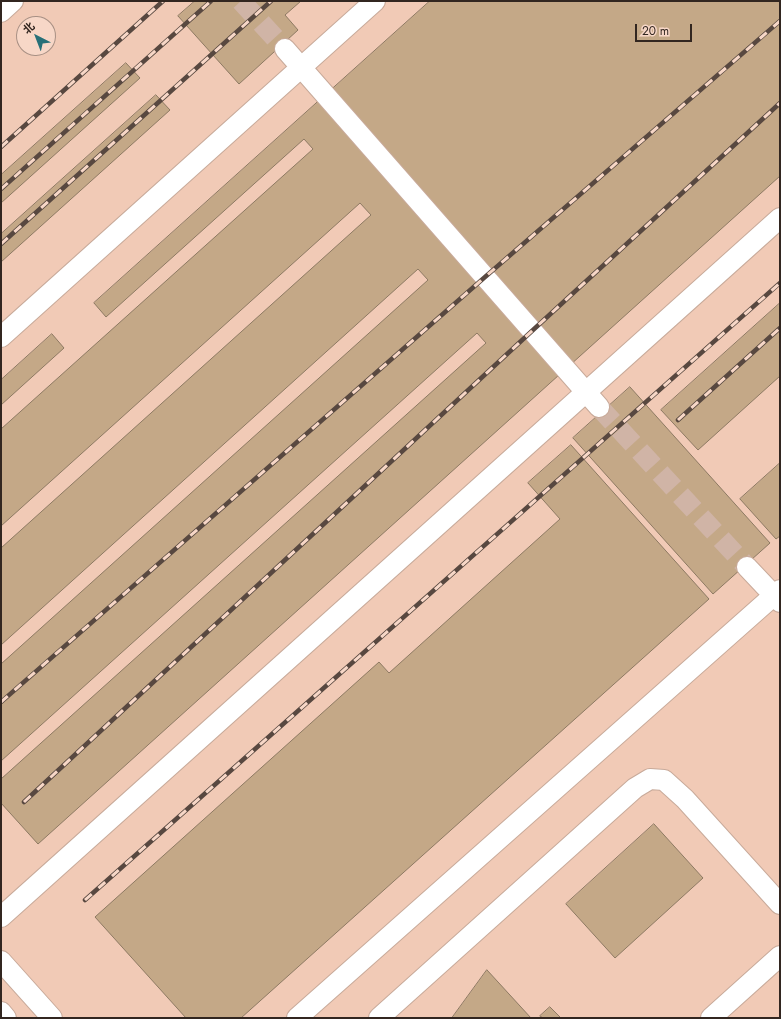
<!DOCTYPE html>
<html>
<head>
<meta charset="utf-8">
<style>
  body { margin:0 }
  #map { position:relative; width:781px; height:1019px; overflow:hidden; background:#f7d7c7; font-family:Jost,"Noto Sans SC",sans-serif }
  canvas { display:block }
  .frame { position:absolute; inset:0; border:2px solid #322620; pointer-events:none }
  .north { position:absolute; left:16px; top:16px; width:40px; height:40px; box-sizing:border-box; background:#f7d7c7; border:1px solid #a89084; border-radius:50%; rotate:318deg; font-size:11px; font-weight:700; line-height:16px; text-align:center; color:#322620 }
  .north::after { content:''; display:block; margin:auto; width:14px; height:18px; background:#277078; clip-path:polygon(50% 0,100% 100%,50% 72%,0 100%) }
  .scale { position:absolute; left:635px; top:24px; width:57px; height:18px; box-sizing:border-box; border:2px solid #322620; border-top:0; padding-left:5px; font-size:12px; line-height:14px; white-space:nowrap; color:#322620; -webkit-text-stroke:3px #f7d7c7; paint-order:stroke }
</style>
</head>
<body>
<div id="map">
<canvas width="781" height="1019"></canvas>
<div class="frame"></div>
<div class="north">北</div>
<div class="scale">20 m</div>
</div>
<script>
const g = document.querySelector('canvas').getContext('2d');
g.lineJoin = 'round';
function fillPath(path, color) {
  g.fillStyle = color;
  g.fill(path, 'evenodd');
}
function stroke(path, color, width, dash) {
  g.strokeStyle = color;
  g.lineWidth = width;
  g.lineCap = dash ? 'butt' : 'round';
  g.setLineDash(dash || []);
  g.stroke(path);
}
const built = new Path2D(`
  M1,1h779v1017h-779zM24,24h24v24h-24z`);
const building = new Path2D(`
  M195,1h106l-16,14 13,15 -59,54 -61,-68z
  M430,1h350v175l-742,668 -37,-41v-24l485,-436 -9,-10 -476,428v-97l427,-384 -10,-11 -417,376v-97l370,-333 -11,-12 -359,323v-97l312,-280 -9,-10 -198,178 -12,-14z
  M126,63l14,15 -139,125v-28z
  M156,95l14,15 -169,152v-28z
  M780,303v73l-82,74 -37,-40z
  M52,334l12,14 -63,57v-25z
  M630,387l140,156 -57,51 -140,-156z
  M571,445l138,154 -468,419h-55l-91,-101 284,-255 10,11 171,-154 -32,-36z
  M780,463v73l-4,3 -36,-40z
  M654,824l49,54 -88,80 -49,-54z
  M487,970l44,48h-79z
  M550,1007l11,11h-18l-3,-2z`);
const minorTunnel = new Path2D(`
  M241,1l44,48
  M599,407l148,160`);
const minor = new Path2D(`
  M1,12l12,-11
  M285,49l314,358
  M1,337l374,-336
  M747,567l33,35
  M1,917l779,-699
  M1,961l51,57
  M1,1012l5,6
  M297,1018l483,-428
  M379,1018l256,-230 15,-9 14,1 21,19 95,105
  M711,1018l69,-62`);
const rail = new Path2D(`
  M1,147l162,-146
  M1,189l210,-188
  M1,244l270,-243
  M678,420l102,-92
  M1,702l484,-425 295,-256
  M24,802l509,-472 247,-227
  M85,900l695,-617`);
fillPath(built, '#f1cab6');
fillPath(building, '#c4a887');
stroke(building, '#8e7a63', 1);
stroke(minorTunnel, '#d0b4a6', 20, [20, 10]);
stroke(minor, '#c8aa9a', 22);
stroke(minor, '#fff', 20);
stroke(rail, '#584840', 4.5);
stroke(rail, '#f7d7c7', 3, [9]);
</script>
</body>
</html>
